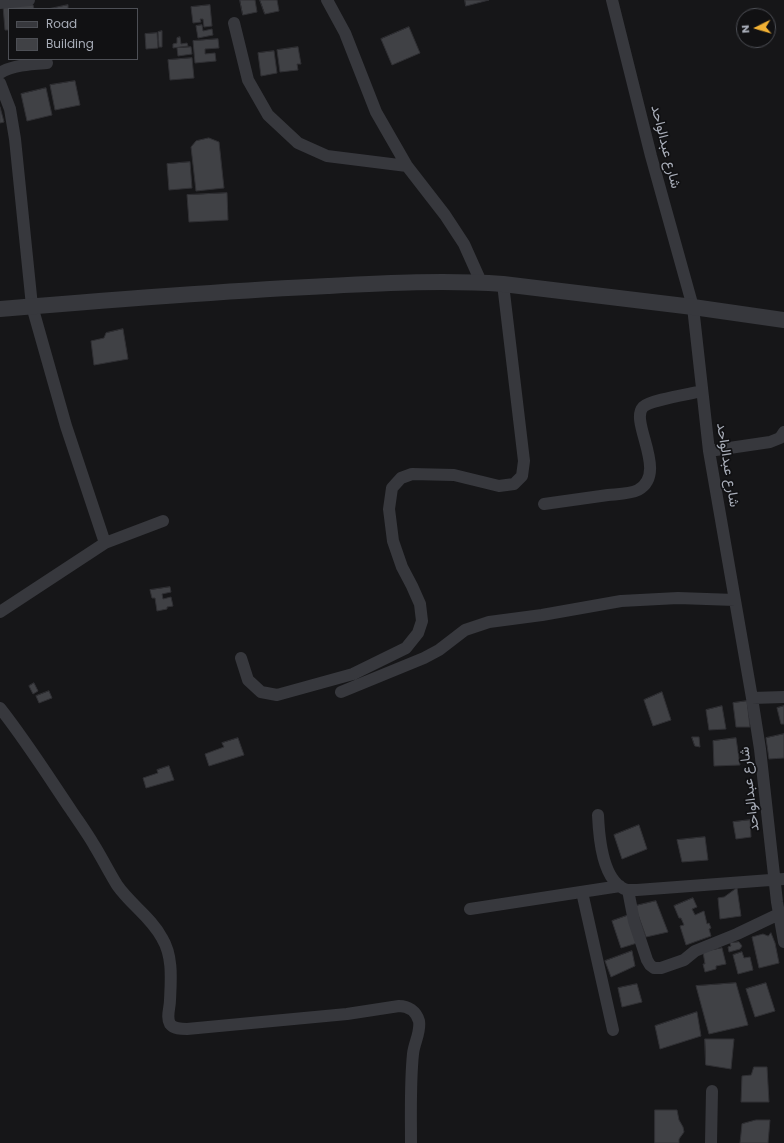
<!DOCTYPE html>
<html>
<head>
<meta charset="utf-8">
<style>
  body { margin:0 }
  #map { position:relative; width:784px; height:1143px; overflow:hidden; background:#161618; font-family:Poppins,sans-serif }
  canvas { display:block }
  .legend { position:absolute; left:8px; top:8px; width:130px; height:52px; box-sizing:border-box; background:#111113; border:1px solid #4d4f55; margin:0; padding:5px 7px; list-style:none; font-size:12px; color:#a8adb8 }
  .legend li { display:flex; align-items:center; gap:8px; height:20px }
  .legend b { width:20px; border:1px solid #4d4f55 }
  .north { position:absolute; left:736px; top:8px; width:40px; height:40px; box-sizing:border-box; background:#111113; border:1px solid #4d4f55; border-radius:50%; rotate:265deg; font-size:11px; font-weight:700; line-height:16px; text-align:center; color:#a8adb8 }
  .north::after { content:''; display:block; margin:auto; width:14px; height:18px; background:#f2b134; clip-path:polygon(50% 0,100% 100%,50% 72%,0 100%) }
</style>
</head>
<body>
<div id="map">
<canvas width="784" height="1143"></canvas>
<ul class="legend">
<li><b style="height:5px;background:#37383d"></b>Road</li>
<li><b style="height:11px;background:#404145"></b>Building</li>
</ul>
<div class="north">N</div>
</div>
<script>
const g = document.querySelector('canvas').getContext('2d');
g.lineJoin = 'round';
function fillPath(path, color) {
  g.fillStyle = color;
  g.fill(path, 'evenodd');
}
function stroke(path, color, width, dash) {
  g.strokeStyle = color;
  g.lineWidth = width;
  g.lineCap = dash ? 'butt' : 'round';
  g.setLineDash(dash || []);
  g.stroke(path);
}
function drawText(font, color, halo, rows, align = 'center') {
  g.font = font + ' Poppins,Vazirmatn,sans-serif';
  g.lineWidth = 3.5;
  g.setLineDash([]);
  g.textBaseline = 'middle';
  g.strokeStyle = halo;
  g.fillStyle = color;
  for (const [text, x, y, turn = 0] of rows) {
    g.save();
    g.translate(x, y);
    g.rotate((+turn || 0) * Math.PI / 180);
    g.textAlign = isNaN(turn) ? turn : align;
    if (halo) g.strokeText(text, 0, 0);
    g.fillText(text, 0, 0);
    g.restore();
  }
}
const building = new Path2D(`
  M240,0h15l2,12 -14,3z
  M260,0h17l2,11 -14,3z
  M465,0h24l-23,6z
  M33,5l1,4h-25v21h-4l-2,-24z
  M68,5v4h-20z
  M210,5l2,21 -8,1 -1,-8h-3l1,3 -8,1 -2,-16z
  M202,25l1,6 9,-2 1,6 -15,3 -2,-12z
  M409,27l11,26 -28,12 -11,-26z
  M162,31v16h-3l-1,-15z
  M157,33l1,15 -12,1 -1,-15z
  M180,37l1,7 6,-1 1,3 -15,2v-4l4,-1v-5z
  M218,39l1,9 -14,1v5l10,-1 1,8 -21,2 -2,-22z
  M191,47l1,7 -14,2 -1,-8z
  M298,47l3,17h-4l1,6 -18,2 -3,-22z
  M274,51l3,22 -16,3 -3,-23z
  M192,58l2,20 -24,2 -2,-20z
  M75,81l5,24 -25,5 -5,-25z
  M46,88l6,27 -25,6 -6,-27z
  M0,107l4,15 -4,1z
  M209,138l10,4 5,46 -28,3 -5,-44 5,-6z
  M190,162l2,26 -23,2 -2,-26z
  M227,193l1,27 -39,2 -2,-27z
  M123,329l5,30 -34,6 -3,-24 13,-3 2,-5z
  M170,587l1,5 -9,2 1,5 8,-2 2,9 -6,1v2l-10,2 -2,-13h-3l-2,-8z
  M34,683l4,8 -5,3 -4,-8z
  M49,691l3,7 -13,5 -3,-7z
  M662,692l9,28 -18,6 -9,-26z
  M747,701l3,26h-14l-3,-24z
  M722,706l4,23 -17,1 -3,-20z
  M784,706v18h-3l-4,-16z
  M784,734v24l-15,1 -3,-21z
  M692,737h7l1,10 -5,-1z
  M238,738l6,17 -35,11 -4,-12 19,-7 -2,-4z
  M736,738l4,27 -26,1 -1,-25z
  M169,766l5,14 -28,8 -3,-10 15,-5 -1,-3z
  M750,820l1,17 -15,2 -3,-17z
  M639,825l8,24 -25,10 -8,-24z
  M705,837l3,23 -26,2 -5,-22z
  M737,888l4,28 -21,3 -2,-21 6,-1z
  M693,898l4,9 -5,2 3,6 9,-4 3,13 2,-1 2,5 -2,1 2,7 -25,9 -6,-19 4,-1 -3,-7h-2l-5,-12z
  M656,901l12,31 -22,5 -11,-31z
  M629,915l8,28 -16,5 -9,-27z
  M771,933l4,10 4,20 -20,5 -7,-31 11,-3 5,2z
  M739,942l3,4 -2,3 -11,3 -1,-5 3,-1 -1,-3z
  M722,948l4,16 -10,2v3l-11,3 -2,-8h2l-2,-12z
  M632,951l3,15 -24,11 -6,-16z
  M742,952l2,6 6,-1 3,13 -15,4 -5,-19z
  M736,983l12,42 -39,9 -13,-48z
  M766,983l9,28 -20,6 -9,-28z
  M637,984l5,18 -20,5 -4,-19z
  M697,1012l4,24 -41,13 -5,-23z
  M705,1039h29l-3,30 -25,-4z
  M754,1067h13l2,35h-28l1,-26 9,-1z
  M655,1110h22l2,10 4,7 1,5 -5,7v4h-24z
  M756,1120h14l-2,23h-28l2,-19z`);
const minor = new Path2D(`
  M327,0l18,33 31,79 31,54
  M612,0l39,156 42,151 16,144 43,247 8,51 17,153 7,40
  M0,3l29,-3
  M234,23l14,57 20,35 30,28 29,13 80,10 38,49 19,29 17,38
  M0,73c12,-8 33,-9 47,-10
  M0,83l10,26 5,30 17,167 34,120 39,117
  M709,451l61,-9 10,-4 4,-6
  M544,504c21,-3 43,-6 64,-9 9,-1 22,-1 30,-5 31,-17 -9,-68 5,-83 7,-7 47,-13 59,-16
  M0,612l105,-69 58,-22
  M241,658l7,22 13,12 16,3 76,-21 53,-26 12,-15 4,-12 -2,-17 -8,-18 -10,-19 -9,-26 -4,-32 3,-21 9,-10 11,-4 42,1 45,11 15,-2 8,-8 2,-15 -21,-177
  M341,692l83,-34 15,-8 26,-20 24,-8 53,-7 79,-14 57,-3 57,2
  M752,698l32,-1
  M0,708c26,33 48,68 71,102 8,12 16,23 23,35 8,13 15,27 23,40 13,19 34,32 45,53 11,18 9,41 8,62 0,8 -4,17 0,24 4,5 11,5 17,5l160,-15 52,-8c9,0 17,5 20,15 2,11 -5,22 -6,33 -3,29 -2,60 -2,89
  M598,815c1,22 4,67 29,75 3,0 7,0 10,0l147,-11
  M628,890l6,31 13,39 3,5 4,3h7l23,-8 11,-9 42,-17 42,-20
  M582,892l31,138
  M470,909l150,-23
  M711,1143l1,-52`);
const tertiary = new Path2D(`
  M0,309c109,-9 219,-18 328,-23 59,-3 117,-6 175,-2l190,23 91,13`);
const streetNames = [
  ["شارع عبدالواحد",665,147,76],
  ["شارع عبدالواحد",727,465,81],
  ["شارع عبدالواحد",750,789,-97]
];
fillPath(building, '#404145');
stroke(building, '#303034', 1);
stroke(minor, '#37383d', 12);
stroke(tertiary, '#37383d', 16);
drawText('14px', '#a8adb8', '#111113', streetNames);
</script>
</body>
</html>
